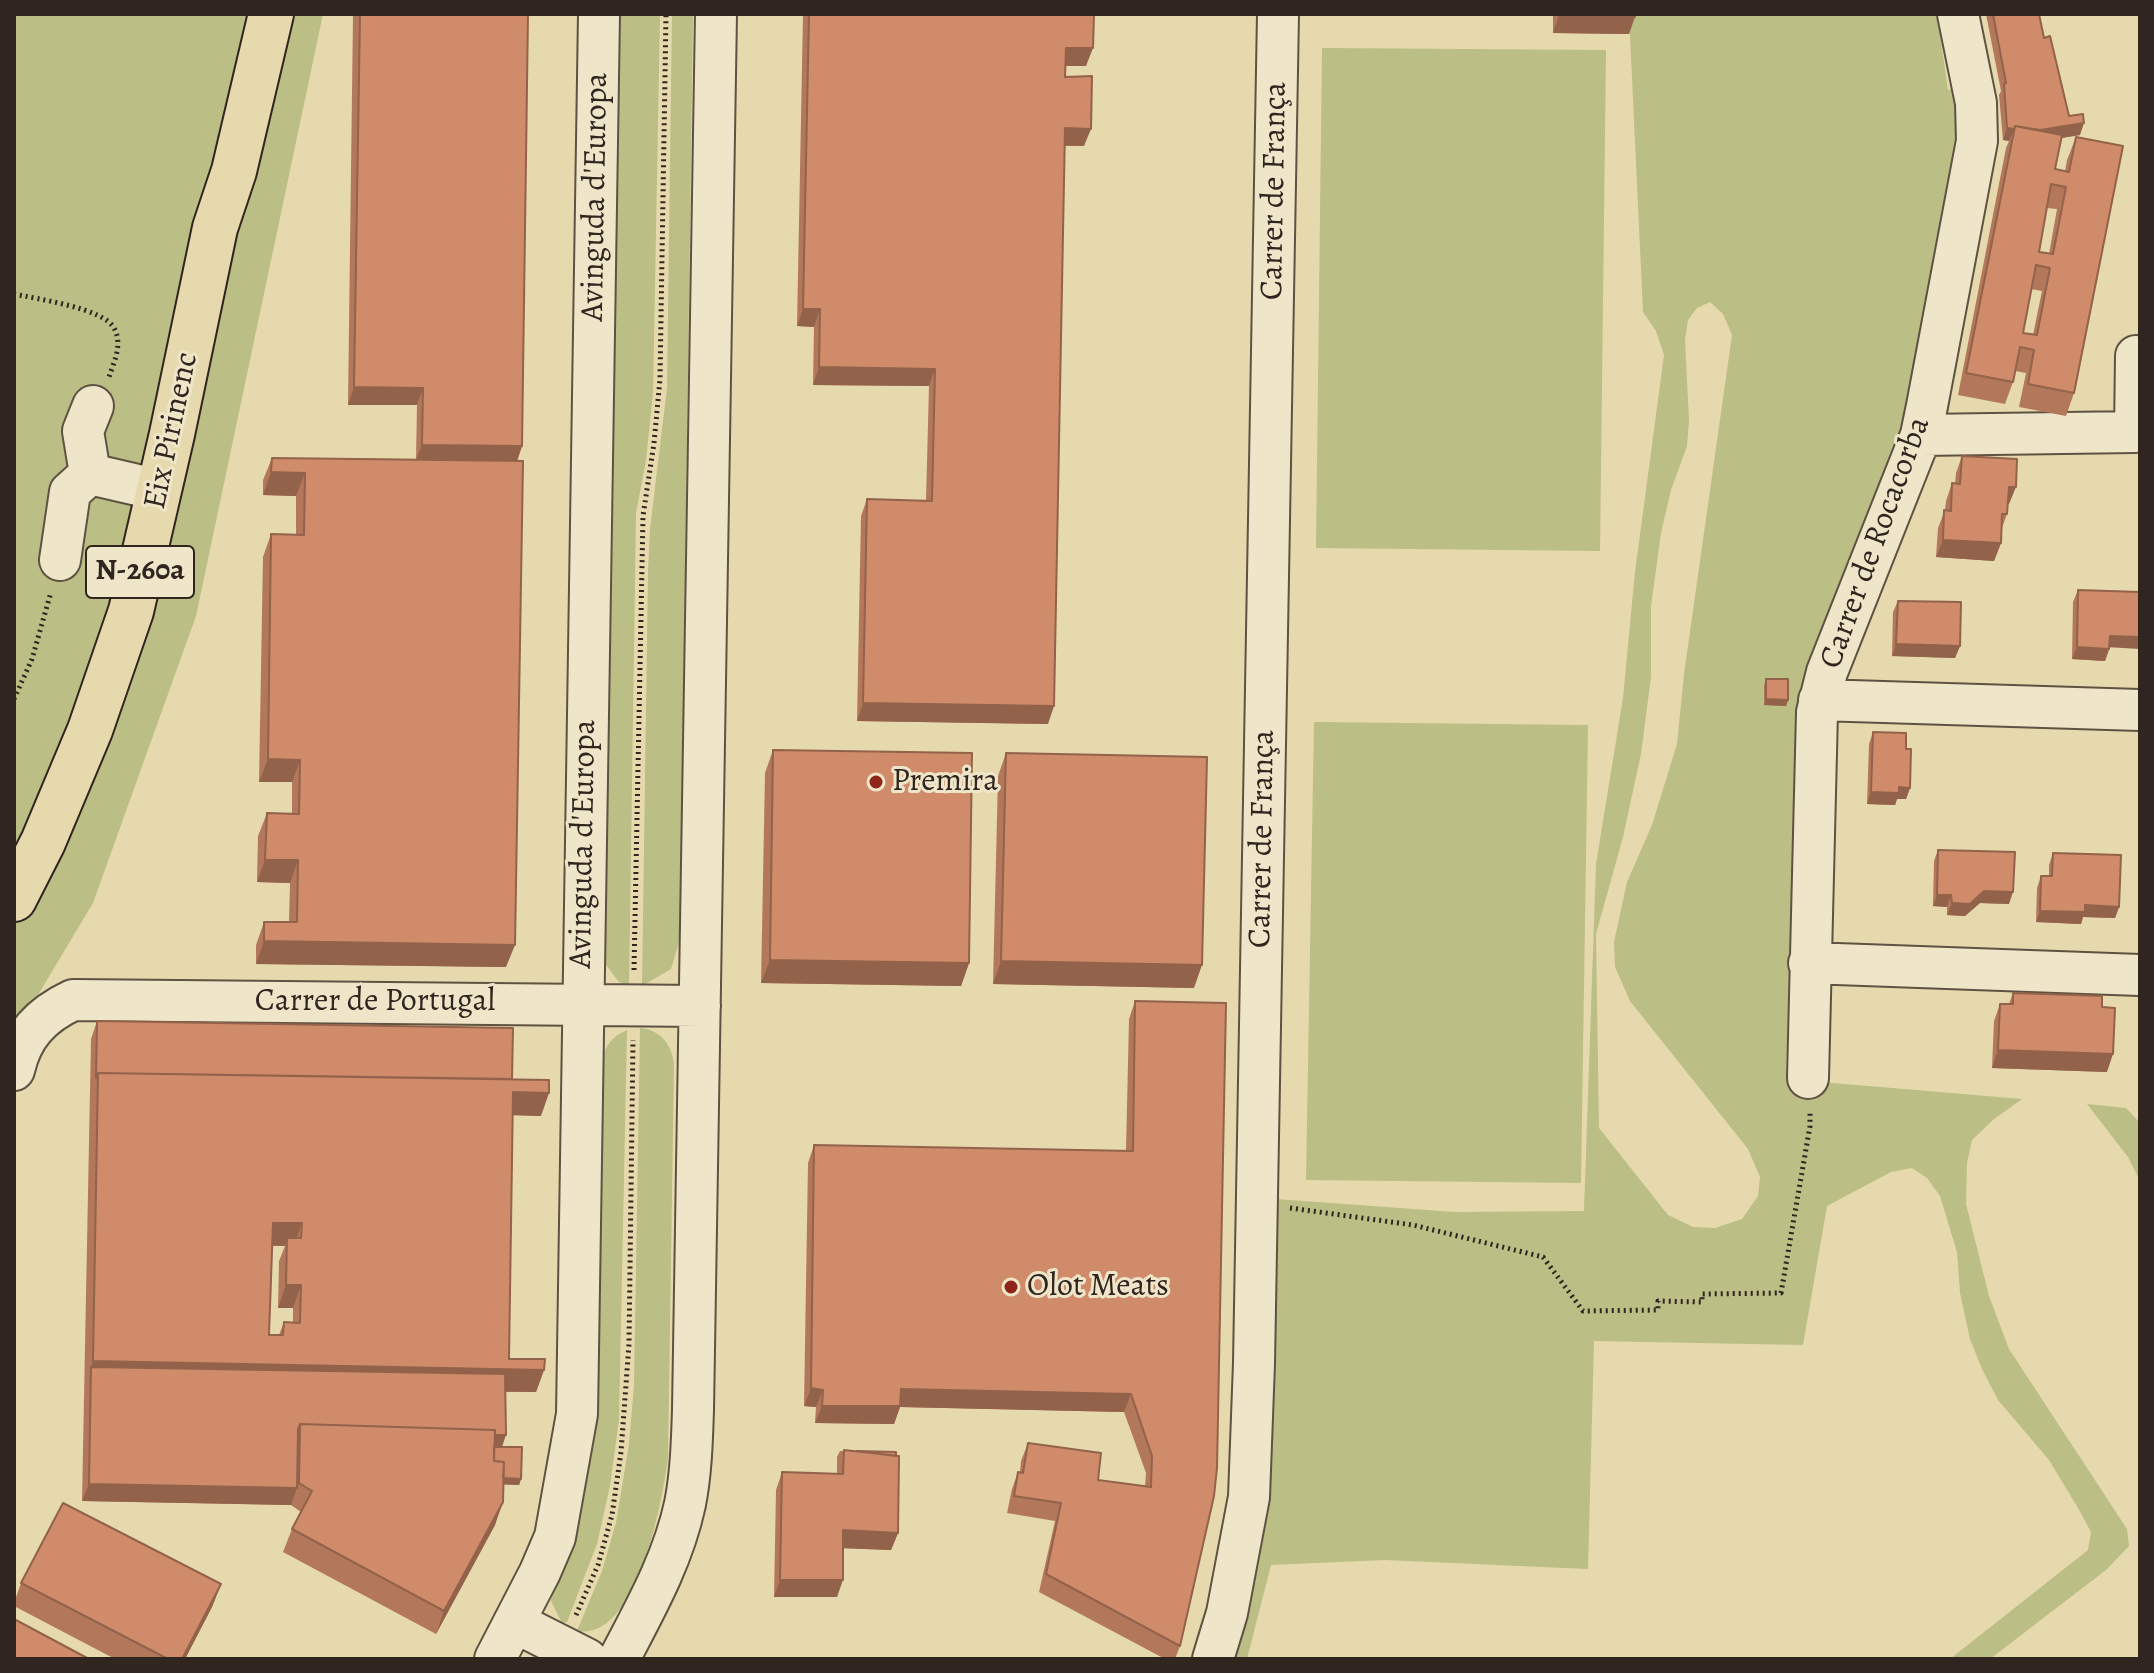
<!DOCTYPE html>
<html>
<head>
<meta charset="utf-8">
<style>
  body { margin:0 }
  #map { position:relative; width:2154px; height:1673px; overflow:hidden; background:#e6d9ad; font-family:Alegreya,serif }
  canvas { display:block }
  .frame { position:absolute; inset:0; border:16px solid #31251f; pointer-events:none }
</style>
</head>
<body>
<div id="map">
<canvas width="2154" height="1673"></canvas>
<div class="frame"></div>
</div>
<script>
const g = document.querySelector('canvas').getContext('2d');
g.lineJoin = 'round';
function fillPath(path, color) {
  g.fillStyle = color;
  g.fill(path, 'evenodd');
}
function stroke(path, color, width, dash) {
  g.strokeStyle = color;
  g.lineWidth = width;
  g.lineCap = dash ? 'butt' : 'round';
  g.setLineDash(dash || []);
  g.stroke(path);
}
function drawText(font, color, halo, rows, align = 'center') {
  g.font = font + ' Alegreya,serif';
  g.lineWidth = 6;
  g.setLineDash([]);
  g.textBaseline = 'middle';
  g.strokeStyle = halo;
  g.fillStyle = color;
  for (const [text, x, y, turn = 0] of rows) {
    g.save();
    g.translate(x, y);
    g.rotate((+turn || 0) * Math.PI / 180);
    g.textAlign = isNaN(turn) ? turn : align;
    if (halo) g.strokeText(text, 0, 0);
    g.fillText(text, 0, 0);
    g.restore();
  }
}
const green = new Path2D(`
  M14,14h309l-127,602 -103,287 -79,132z
  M618,14h42l-7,379 -7,68 -10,52 -7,474 -11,-6 -14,-19z
  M672,14h21l-13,925 -9,30 -29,17 6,-413 2,-44 17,-141z
  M1629,14h308l11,76 7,-2 2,34 -4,51 -48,247 -104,275 -15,384 236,20 -29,21 -21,20 -5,23 -1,41 23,92 20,53 118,180 2,17 -23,24 -116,89h-40l138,-109 3,-18 -13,-24 -29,-48 -51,-60 -16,-31 -12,-30 -10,-46 -3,-41 -17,-56 -13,-18 -15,-10 -21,4 -64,34 -24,139 -209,-4 -6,228 -203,-9 -114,5 -24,94h-17l24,-81 16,-106 8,-257 -2,-16 179,13 129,-1 12,-347 27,-166 12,-126 29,-217 -8,-24 -13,-19zM1710,302l13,12 9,21 -48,339 -7,70 -25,81 -25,57 -13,60 1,25 15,34 118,148 12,28 -2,19 -16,23 -27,9 -22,-1 -25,-12 -69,-87 -3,-194 27,-97 18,-83 10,-77v-71l10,-73 10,-43 16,-44 2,-25 -4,-81 3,-20 9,-12z
  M1322,48l284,2 -6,501 -284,-3z
  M1314,722l274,3 -7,458 -275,-3z
  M640,1028c21,2 32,17 34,36l-6,393c-5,42 -31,185 -91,174l25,-60 14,-48 13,-79 5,-58z
  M627,1030l-8,390 -9,66 -13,58 -30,78 -5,1 -11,-22 51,-541c3,-15 11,-24 25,-30z
  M2087,1104l39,4 14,15v58l-12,-24z`);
const path = new Path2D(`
  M14,294c23,5 89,14 100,34 9,16 0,34 -5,49
  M14,699l18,-40 19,-67
  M634,970l9,-454 11,-73 6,-64 6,-365
  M1290,1208l123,17 130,32 40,54 75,-1v-9l44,1v-8l79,-1 29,-167v-13
  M576,1615l22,-50 14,-50 9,-63 8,-108 4,-304`);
const minor = new Path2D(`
  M1921,435l214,-3 1,-76
  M90,474l-7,-43 10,-25
  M60,560l10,-68 20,-18 69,16
  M1819,700l321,10
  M1809,963l331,12
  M14,1070c8,-35 27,-55 59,-70l627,6
  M1808,1078l9,-366 10,-40 94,-237 6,-29 50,-265 -1,-38 -18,-89
  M514,1622l73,37
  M495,1659l45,-87 15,-35 22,-123 22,-1400
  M619,1659c26,-50 54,-99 66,-155 6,-30 7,-63 8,-94l23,-1396
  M1213,1659l14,-46 22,-116 5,-134 24,-1349`);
const major = new Path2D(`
  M14,899l29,-57 47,-112 41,-119 41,-177 43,-206 19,-57 37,-157`);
const wall = new Path2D(`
  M353,14h175l-6,432 -5,15 -11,506 -250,-3v-19l8,-23h25l1,-39 -33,-1 1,-46 9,-23h25v-31h-33l4,-225 8,-23 25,1v-39l-33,-1v-15l9,-22 144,1 1,-54h-69z
  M803,14h291l-8,52h-20l-1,11 19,69h-20l-16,578 -191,-3 4,-205 6,-17 59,2 3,-115 -116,-1 1,-58 -17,-1z
  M1553,14h82l-6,20 -76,-1z
  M1986,14h53l5,24 25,78 11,19 -19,3 -6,31 10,2 2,-11 9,-23 -2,256 -8,23 -47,-9 7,-34 -11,-2 -2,11 -8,22 -47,-9 48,-247 3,-7 -6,-1 -4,-45 2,-4zM2047,208l10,1 -8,45 -10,-2zM2031,289l11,2 -9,44 -10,-2z
  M1962,456l47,48h-2v10l-5,14 -1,15 -7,18 -58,-4 2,-29 7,-18 1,-9 6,-18 3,1 1,-11z
  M2078,590l32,57 -5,14 -33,-2 1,-57z
  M1898,601l62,45 -5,12 -63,-2 1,-44z
  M1766,679l22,21 -2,6 -22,-1v-20z
  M1873,732l33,17 4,39 -4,11h-9l-2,6 -28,-1 2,-60z
  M773,750l196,213 -8,23 -200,-3 4,-210z
  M1006,753l188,235 -201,-4 5,-208z
  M1938,850l71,54 -29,-1 -15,13 -18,-1v-8l-14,-1 1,-45z
  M2053,853l66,54 -4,11 -32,-1 -2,7 -45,-2 1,-34 4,-12h8v-11z
  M2013,993l89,14 5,65 -115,-4 2,-47 6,-17h9z
  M1135,1001l45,645 -5,13h-10l-126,-67 16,-71 -48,-8 5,-24 6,-17h2l1,-11 7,-18 70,37 47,7 1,-14 -22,-61 -224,-5 -6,17 -79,-1 1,-16 -12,-1 4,-243 6,-18 312,6 3,-132z
  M97,1021l415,58 29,37 -28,-1 -4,244 35,11 -8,22h-30l-4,55 19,32 -2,6 -16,-1 -8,41 -59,109 -153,-82 9,-23 9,-17 -10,-7 -209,-4 9,-462zM272,1246h13l-6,15 -1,47h15v15l-9,-1 -5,13h-10z
  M840,1451h3l55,82 -7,17 -48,-2 -6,49h-63l2,-107 6,-18 55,2v-17z
  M21,1583l200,1 -9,23 -27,52h-70l-101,-53v-3z`);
const shadedWall = new Path2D(`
  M1559,15l76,2 -6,17 -76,-1z
  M1066,48h27l-7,18h-26z
  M2084,123l-4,12 -49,8 -17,-14z
  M1065,128l26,1 -7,17 -26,-1z
  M2007,128l7,1 -5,12 -6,-1z
  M803,309h17l-6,18 -17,-1z
  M819,367l116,2 -6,17 -116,-1z
  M354,387l69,1 -6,17h-69z
  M422,445l100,1 -6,18 -101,-2z
  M271,472l34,1 -9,23 -33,-1z
  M2009,487h7l-7,17h-7z
  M1943,540l58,3 -7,18 -58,-4z
  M2110,636l30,1v12l-34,-2z
  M1896,644l64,2 -5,12 -63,-2z
  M2077,647l32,2 -4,12 -33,-2z
  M1766,699l22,1 -2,6 -22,-1z
  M863,703l191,3 -6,18 -191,-3z
  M268,759l32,1 -8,22h-33z
  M1899,787l11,1 -4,11h-9l-2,6 -28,-1 4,-12z
  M265,860h33l-8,23 -33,-1z
  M1984,891l29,1 -4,12 -29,-1 -15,13 -18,-1 5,-12z
  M1937,895h14l-4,12 -14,-1z
  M2085,905l34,2 -4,11 -32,-1 -2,7 -45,-2 4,-11z
  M264,941l251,4 -9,22 -250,-3z
  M770,960l199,3 -8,23 -200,-3z
  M1001,961l201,4 -8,23 -201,-4z
  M1998,1050l115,4 -6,18 -115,-4z
  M513,1092l36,1 -8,23 -36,-1z
  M273,1223h29l-8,23 -7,-8 -2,8 -21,-1z
  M286,1285h15l-8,23h-15z
  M93,1361l451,9 -8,22 -445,-8v-17z
  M811,1388l12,2 -7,17 -12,-1z
  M901,1389l230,5 -7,18 -224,-5 -6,17 -79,-1 7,-17z
  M300,1429l206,6 -6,18z
  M487,1478l34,1 -2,6 -34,-1z
  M89,1484l208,4 -6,17 -209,-4z
  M503,1502l-8,23 -59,109 8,-23z
  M843,1530l55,3 -7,17 -54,-2z
  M780,1580h63l-6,17h-63z
  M221,1584l-9,23 -27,52h-3z`);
const building = new Path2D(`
  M360,14h168l-6,432 -100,-1 1,-57 -69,-1z
  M809,14h285l-1,34h-27l-1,29 27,-1 -1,53 -26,-1 -11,578 -191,-3 4,-204 65,2 3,-132 -116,-2 1,-58h-17z
  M1559,14h76v3l-76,-2z
  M1993,14h46l5,24 6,-2 19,80 14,-2 1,9 -44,7 -25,-4 -1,3 -7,-1 -3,-44 2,-1z
  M2015,126l47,9 -7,34 14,3 7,-35 47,9 -49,247 -46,-9 6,-34 -14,-3 -7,35 -47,-9zM2051,184l15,3 -13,67 -14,-2zM2036,265l14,3 -13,67 -14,-2z
  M1962,456l55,3 -1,28h-7l-2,27h-5l-1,29 -58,-3 1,-30 7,1 1,-28 8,1z
  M272,458l251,3 -8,484 -251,-4v-19h33l1,-62h-33l2,-47 32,1 1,-54 -32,-1 3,-225 33,1 1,-62 -34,-1z
  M2078,590l62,2v45l-30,-1 -1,13 -32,-2z
  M1898,601l63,1 -1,44 -64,-2z
  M1766,679h22v21l-22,-1z
  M1873,732l33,1v16h5l-1,39 -11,-1v6l-28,-1z
  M773,750l199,3 -3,210 -199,-3z
  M1006,753l201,4 -5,208 -201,-4z
  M1938,850l77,2 -2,40 -29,-1 -14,13 -18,-1 -1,-8h-14z
  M2053,853l68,2 -2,52 -34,-2v7l-45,-1 1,-35h11z
  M2013,993l89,3v11l13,1 -2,46 -115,-4 2,-46h13z
  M1135,1001l91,2 -9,465 -3,28 -34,150 -134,-72 15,-71 -47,-7 4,-24 5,1 5,-30 73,10 -3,27 53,7 1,-31 -21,-62 -230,-5 -1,17h-78l1,-16 -12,-2 3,-243 319,6z
  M97,1021l416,7 -1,51 -414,-6 -2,5z
  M98,1073l451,7v13l-36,-1 -4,267h36l-1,11 -451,-9zM273,1223h29l-1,15h-14l-1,47h15l-1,38 -16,-1 -1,13h-14z
  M91,1367l414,7 1,61h-11v-5l-195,-6 -2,5 -1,59 -208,-4z
  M300,1424l195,6 -1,31 10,1 -1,40 -59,109 -152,-82 20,-38 -13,-8z
  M494,1447h28l-1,32 -18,-1 1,-16 -10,-1z
  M844,1450l55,6 -1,77 -55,-3v50h-63l2,-108 61,2z
  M857,1451l39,1v4z
  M63,1503l158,81 -39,75h-14l-147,-76z
  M14,1619l75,40h-75z`);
const markers = [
  [876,782,8,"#8f2418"],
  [1011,1287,8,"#8f2418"]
];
const shields = [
  [140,572,108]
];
const shieldNames = [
  ["N-260a",140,572]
];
const streetNames = [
  ["Carrer de França",1275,191,-89],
  ["Avinguda d'Europa",596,197,-89],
  ["Eix Pirinenc",172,431,-78],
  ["Carrer de Rocacorba",1876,543,-70],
  ["Carrer de França",1263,839,-89],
  ["Avinguda d'Europa",584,844,-89],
  ["Carrer de Portugal",375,1002]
];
const poiNames = [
  ["Premira",892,782],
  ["Olot Meats",1027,1287]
];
fillPath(green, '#bbbe85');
stroke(minor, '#5e5242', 44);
stroke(major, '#31251f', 48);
stroke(path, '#31251f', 5, [2, 4]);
stroke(minor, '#efe6ca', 40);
stroke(major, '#e6d9ad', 44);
fillPath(wall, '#b3785b');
fillPath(shadedWall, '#92624a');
fillPath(building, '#d08c6a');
stroke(building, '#92624a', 2);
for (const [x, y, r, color] of markers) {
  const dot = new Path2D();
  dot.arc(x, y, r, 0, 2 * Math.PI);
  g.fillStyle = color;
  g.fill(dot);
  stroke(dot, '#efe6ca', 3);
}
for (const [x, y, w] of shields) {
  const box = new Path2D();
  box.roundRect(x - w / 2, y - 26, w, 52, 6);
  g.fillStyle = '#efe6ca';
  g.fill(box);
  stroke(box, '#31251f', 2);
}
drawText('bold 30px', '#31251f', null, shieldNames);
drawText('32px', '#31251f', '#efe6ca', streetNames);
drawText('32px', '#31251f', '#efe6ca', poiNames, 'left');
</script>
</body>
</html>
